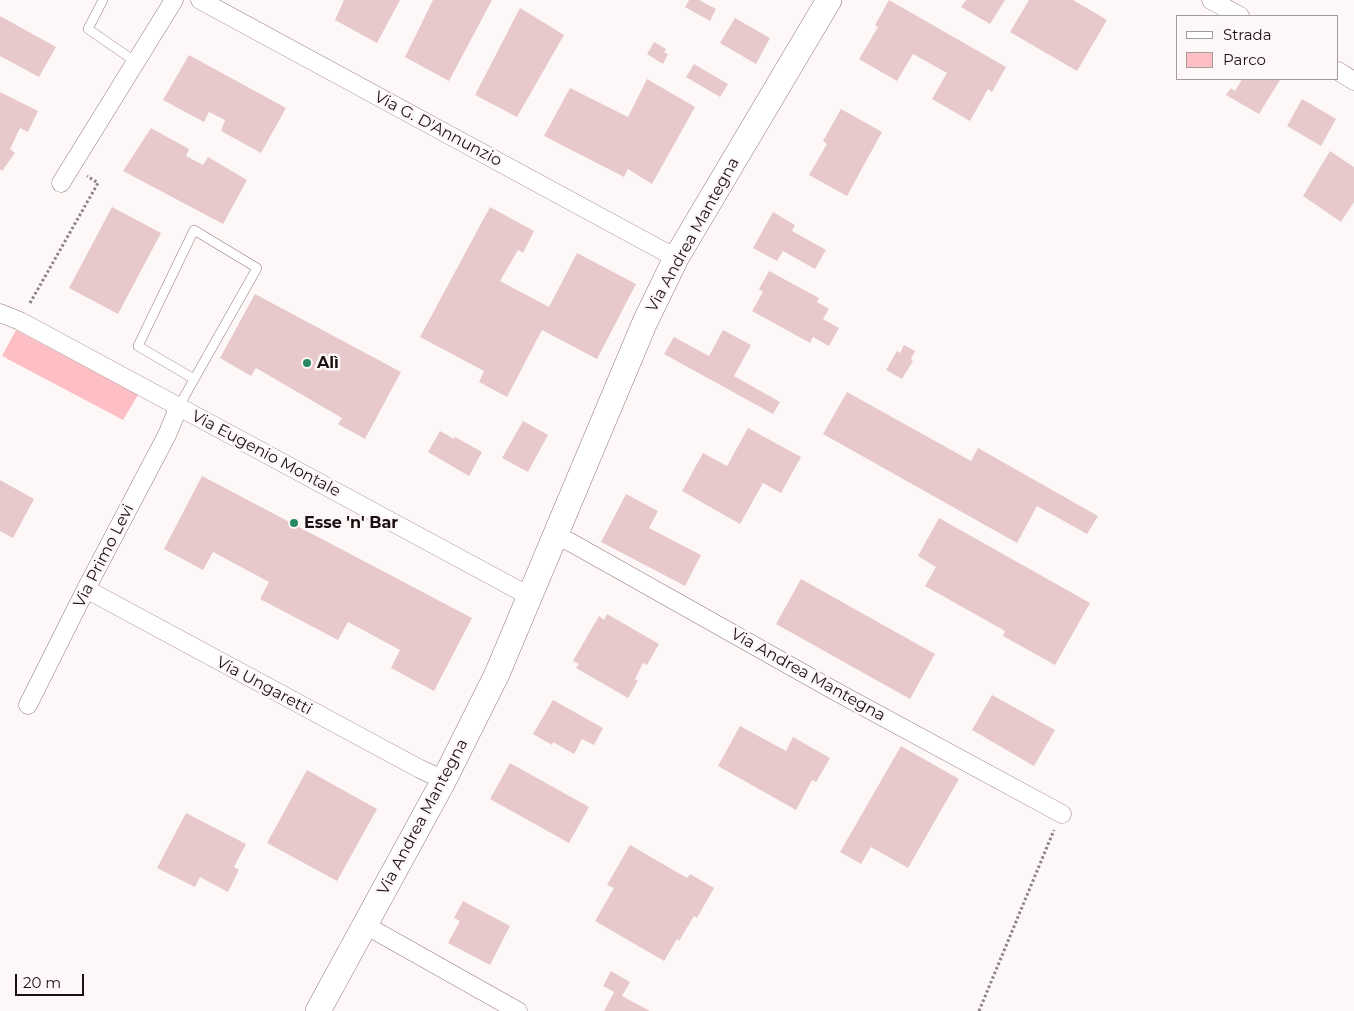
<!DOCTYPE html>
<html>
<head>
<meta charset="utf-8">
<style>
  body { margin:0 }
  #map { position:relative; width:1354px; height:1011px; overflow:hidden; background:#fef7f8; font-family:Montserrat,sans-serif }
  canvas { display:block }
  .legend { position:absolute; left:1176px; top:15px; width:162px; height:65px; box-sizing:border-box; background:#fef7f8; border:1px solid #a49b9c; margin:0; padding:6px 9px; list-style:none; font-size:15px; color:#1c1112 }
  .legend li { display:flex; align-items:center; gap:10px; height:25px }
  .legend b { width:25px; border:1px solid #a49b9c }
  .scale { position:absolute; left:15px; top:974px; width:69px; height:22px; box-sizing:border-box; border:2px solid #1c1112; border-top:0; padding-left:6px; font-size:15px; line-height:18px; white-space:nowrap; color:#1c1112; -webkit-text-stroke:4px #fef7f8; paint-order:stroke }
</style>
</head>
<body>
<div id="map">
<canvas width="1354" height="1011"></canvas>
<ul class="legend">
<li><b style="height:6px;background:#fff"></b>Strada</li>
<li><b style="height:14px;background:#fdbec4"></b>Parco</li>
</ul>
<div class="scale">20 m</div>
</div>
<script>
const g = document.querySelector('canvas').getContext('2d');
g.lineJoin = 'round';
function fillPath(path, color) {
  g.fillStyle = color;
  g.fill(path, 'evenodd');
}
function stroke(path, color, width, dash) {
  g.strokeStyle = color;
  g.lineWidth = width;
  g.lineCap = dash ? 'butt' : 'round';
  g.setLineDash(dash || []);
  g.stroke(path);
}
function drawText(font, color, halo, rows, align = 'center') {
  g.font = font + ' Montserrat,sans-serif';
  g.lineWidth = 5;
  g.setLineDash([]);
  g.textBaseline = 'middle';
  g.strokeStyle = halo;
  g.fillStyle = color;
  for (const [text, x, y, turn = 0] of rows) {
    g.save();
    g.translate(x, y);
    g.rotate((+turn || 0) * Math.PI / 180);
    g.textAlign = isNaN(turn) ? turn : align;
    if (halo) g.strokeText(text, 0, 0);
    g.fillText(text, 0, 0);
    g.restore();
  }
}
const green = new Path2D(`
  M16,330l122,65 -15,25 -121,-64z`);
const building = new Path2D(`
  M344,0h56l-23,43 -42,-23z
  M433,0h59l-43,81 -44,-24z
  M689,0h10l17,9 -6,12 -25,-14z
  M889,0l117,67 -14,25 -4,-3 -18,32 -38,-22 15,-26 -34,-19 -16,27 -38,-22 19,-32 -3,-2z
  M966,0h39l-15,24 -29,-17z
  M1029,0h44l34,20 -30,51 -67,-39z
  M520,8l44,27 -47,82 -42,-22z
  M0,16l56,31 -17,30 -39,-21z
  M735,18l35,20 -14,26 -36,-21z
  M654,42l12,7 -2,3 4,2 -5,10 -16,-10z
  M189,55l97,53 -25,45 -40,-22 4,-11 -16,-8 -5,10 -41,-22z
  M694,64l34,20 -8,13 -34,-20z
  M647,79l48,28 -43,77 -24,-15 -4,8 -80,-41 26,-48 58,29z
  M1242,79h36l2,1 -21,34 -33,-19 5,-7 4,3z
  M0,92l38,19 -10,21 -8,-4 -10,21 5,4 -13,18 -2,-2z
  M1302,99l34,20 -15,27 -34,-20z
  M841,109l41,23 -35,64 -38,-21 18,-31 -4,-3z
  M151,128l38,21 -3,7 17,9 5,-8 39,23 -24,44 -100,-53z
  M1330,151l24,16v35l-13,20 -38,-26z
  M112,207l49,26 -43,81 -49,-26z
  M490,207l44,24 -11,22 -5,-3 -18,31 49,26 28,-54 59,31 -39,75 -55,-29 -35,67 -28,-15 5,-11 -64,-34z
  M773,212l22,13 -3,6 34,19 -11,19 -32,-18 -6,10 -24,-13z
  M769,271l50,27 -2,4 12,7 -6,10 16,9 -10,18 -16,-9 -3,6 -58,-32 11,-19 -4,-3z
  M255,294l146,78 -36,67 -27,-15 4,-6 -86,-50 -5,8 -31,-18z
  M723,330l28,15 -17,31 46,26 -7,12 -109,-60 10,-17 35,19z
  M904,345l11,6 -4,8 2,2 -11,18 -16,-9 11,-19 3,2z
  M847,392l124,69 7,-13 120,68 -11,18 -50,-28 -20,37 -194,-109z
  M523,421l25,14 -20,37 -26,-14z
  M748,428l53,29 -20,36 -18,-10 -23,41 -58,-33 21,-38 24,13z
  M440,431l14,8 1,-2 27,15 -13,24 -41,-24z
  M202,476l270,142 -38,73 -43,-23 9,-18 -52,-28 -10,18 -78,-41 9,-17 -56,-30 -10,18 -39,-21z
  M0,480l34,19 -21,39 -13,-7z
  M626,494l32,17 -9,17 52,27 -16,31 -84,-44z
  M939,518l151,85 -35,62 -52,-29 2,-5 -80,-45 11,-19 -18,-11z
  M801,579l134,75 -25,45 -134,-75z
  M607,614l52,30 -12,21 -4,-2 -8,16 3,2 -10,17 -52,-30 3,-4 -6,-3 26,-45 5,4z
  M992,695l63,35 -21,36 -62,-36z
  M553,700l50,28 -9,17 -12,-6 -8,15 -21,-12 -1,3 -19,-11z
  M740,726l46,25 7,-14 37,21 -14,24 -4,-2 -16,30 -78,-44z
  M901,746l58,33 -51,89 -37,-21 -10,17 -21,-12z
  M510,763l79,44 -20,36 -79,-44z
  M307,770l70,39 -40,72 -70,-38z
  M186,813l60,31 -12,23 5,3 -11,22 -28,-15 -5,10 -38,-19z
  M630,845l57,33 3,-4 24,14 -17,30 -3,-2 -15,25 -2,-2 -13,22 -69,-40 19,-33 -7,-3z
  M463,901l47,25 -20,39 -42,-22 12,-22 -6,-3z
  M611,971l19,11 -8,14 28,15h-46l10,-19 -11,-6z`);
const path = new Path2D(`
  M30,303l68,-120 -11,-7
  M979,1011l75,-181`);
const lane = new Path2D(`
  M103,0l-15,29 48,33
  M179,406l78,-138 -63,-38 -56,116 56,33`);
const street = new Path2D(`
  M200,0l476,258
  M1211,0l29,16
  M1338,71l16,10
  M61,183l113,-183
  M0,313l20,8 511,276
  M556,536l14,6 263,148 229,124
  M86,589l334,180 24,11
  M28,705l58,-116 81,-154 12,-29
  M365,925l153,86`);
const secondary = new Path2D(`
  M318,1011l126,-231 53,-106 148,-352 31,-64 153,-258`);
const markers = [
  [307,363,5,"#278962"],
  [294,523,5,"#278962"]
];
const streetNames = [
  ["Via G. D'Annunzio",438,129,28],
  ["Via Andrea Mantegna",693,235,-61],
  ["Via Eugenio Montale",266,454,28],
  ["Via Primo Levi",104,556,-63],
  ["Via Andrea Mantegna",808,675,29],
  ["Via Ungaretti",264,686,28],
  ["Via Andrea Mantegna",423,817,-62]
];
const poiNames = [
  ["Alì",317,363],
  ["Esse 'n' Bar",304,523]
];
fillPath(green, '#fdbec4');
fillPath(building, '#e7c9cb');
stroke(lane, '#93777a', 10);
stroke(street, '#93777a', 19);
stroke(secondary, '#93777a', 26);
stroke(path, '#8b8283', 3, [2.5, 2.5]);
stroke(lane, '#fff', 9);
stroke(street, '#fff', 18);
stroke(secondary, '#fff', 25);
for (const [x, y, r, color] of markers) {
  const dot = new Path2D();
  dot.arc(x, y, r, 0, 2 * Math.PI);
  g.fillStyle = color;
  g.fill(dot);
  stroke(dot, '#fef7f8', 2);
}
drawText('16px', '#1c1112', '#fef7f8', streetNames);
drawText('bold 16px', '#1c1112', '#fef7f8', poiNames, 'left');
</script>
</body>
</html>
